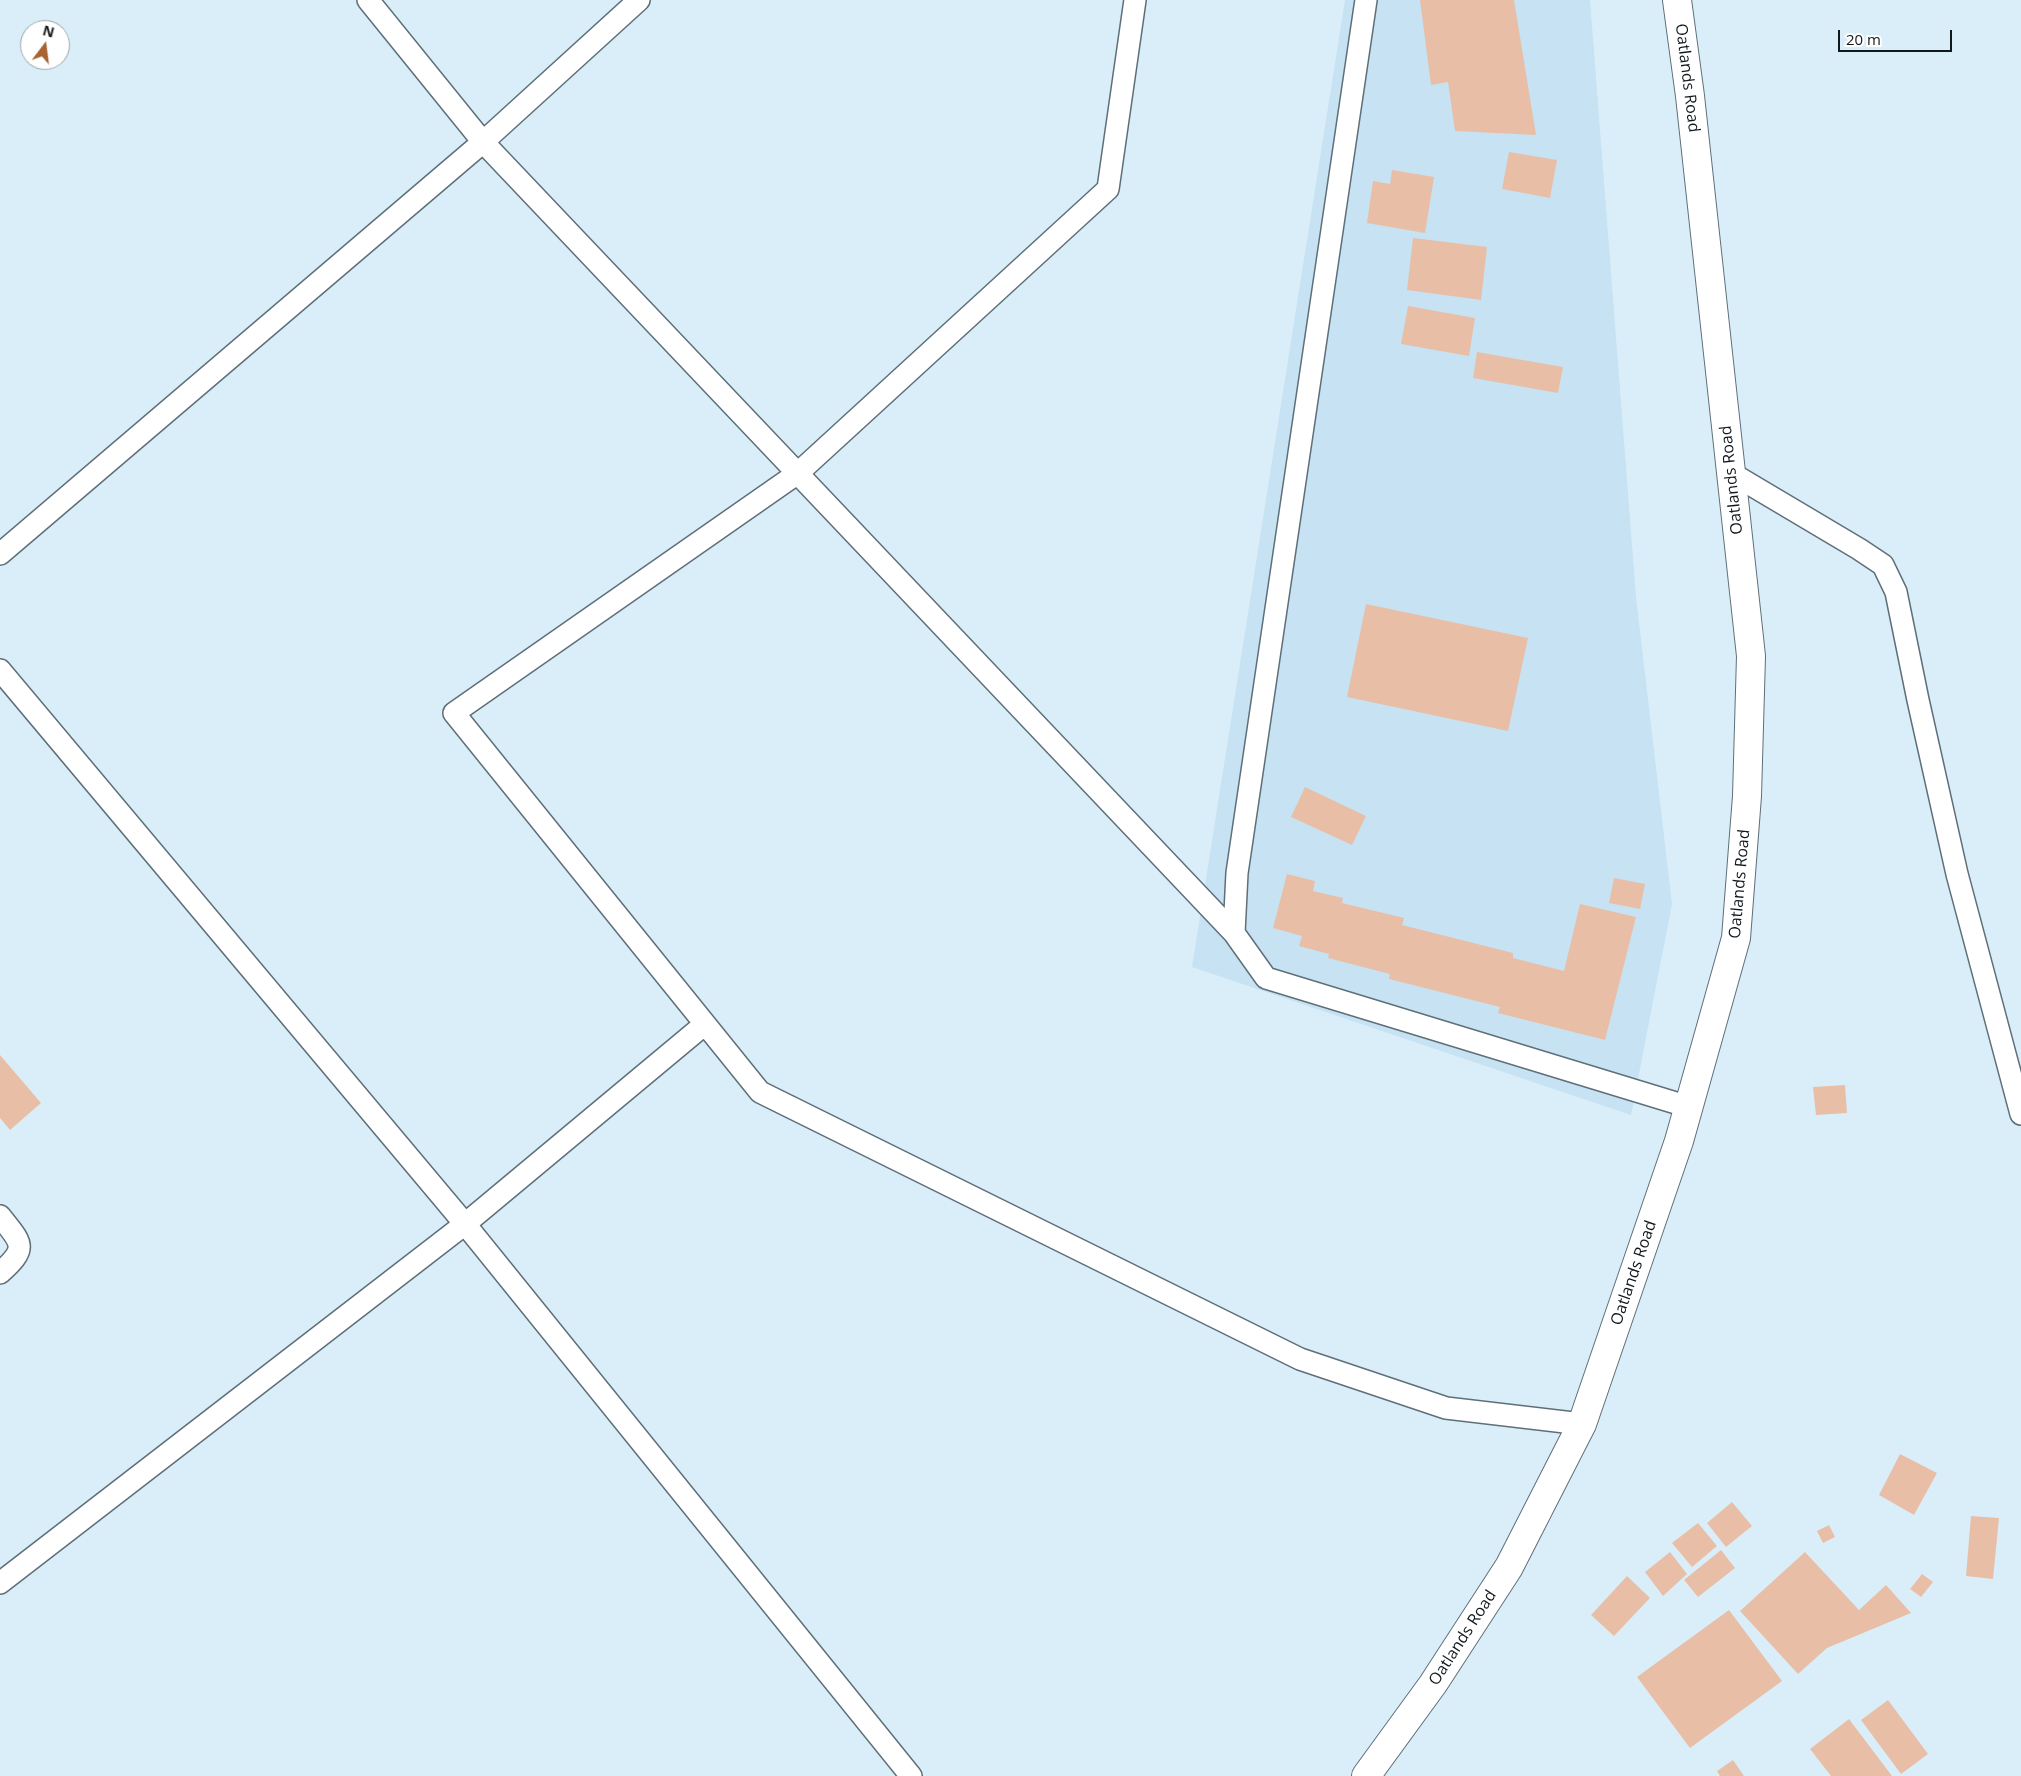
<!DOCTYPE html>
<html>
<head>
<meta charset="utf-8">
<style>
  body { margin:0 }
  #map { position:relative; width:2021px; height:1776px; overflow:hidden; background:#daeefa; font-family:"Open Sans",sans-serif }
  canvas { display:block }
  .north { position:absolute; left:20px; top:20px; width:50px; height:50px; box-sizing:border-box; background:#fff; border:1px solid #a0a3a4; border-radius:50%; rotate:15deg; font-size:14px; font-weight:700; line-height:20px; text-align:center; color:#12181c }
  .north::after { content:''; display:block; margin:auto; width:18px; height:22px; background:#a76332; clip-path:polygon(50% 0,100% 100%,50% 72%,0 100%) }
  .scale { position:absolute; left:1838px; top:30px; width:114px; height:22px; box-sizing:border-box; border:2px solid #12181c; border-top:0; padding-left:6px; font-size:15px; line-height:18px; white-space:nowrap; color:#12181c; -webkit-text-stroke:4px #fff; paint-order:stroke }
</style>
</head>
<body>
<div id="map">
<canvas width="2021" height="1776"></canvas>
<div class="north">N</div>
<div class="scale">20 m</div>
</div>
<script>
const g = document.querySelector('canvas').getContext('2d');
g.lineJoin = 'round';
function fillPath(path, color) {
  g.fillStyle = color;
  g.fill(path, 'evenodd');
}
function stroke(path, color, width, dash) {
  g.strokeStyle = color;
  g.lineWidth = width;
  g.lineCap = dash ? 'butt' : 'round';
  g.setLineDash(dash || []);
  g.stroke(path);
}
function drawText(font, color, halo, rows, align = 'center') {
  g.font = font + ' "Open Sans",sans-serif';
  g.lineWidth = 4.5;
  g.setLineDash([]);
  g.textBaseline = 'middle';
  g.strokeStyle = halo;
  g.fillStyle = color;
  for (const [text, x, y, turn = 0] of rows) {
    g.save();
    g.translate(x, y);
    g.rotate((+turn || 0) * Math.PI / 180);
    g.textAlign = isNaN(turn) ? turn : align;
    if (halo) g.strokeText(text, 0, 0);
    g.fillText(text, 0, 0);
    g.restore();
  }
}
const built = new Path2D(`
  M1345,0h245l46,597 36,307 -41,211 -439,-148z`);
const building = new Path2D(`
  M1420,0h94l22,135 -81,-4 -7,-49 -17,3z
  M1509,152l48,8 -7,38 -48,-9z
  M1392,170l42,7 -9,56 -58,-10 6,-42 17,3z
  M1413,238l74,9 -6,53 -74,-10z
  M1408,306l67,12 -6,38 -68,-12z
  M1477,352l86,15 -5,26 -85,-15z
  M1366,604l162,34 -20,93 -161,-34z
  M1305,787l61,29 -14,29 -61,-28z
  M1287,874l28,7 -2,10 30,7 -1,5 62,15 -2,7 111,28v5l51,13 16,-67 56,13 -31,123 -107,-27 2,-6 -111,-28 1,-5 -62,-16 1,-4 -30,-8 3,-10 -29,-8z
  M1614,878l31,6 -5,25 -31,-6z
  M0,1055l41,48 -31,27 -10,-12z
  M1845,1085l2,28 -31,2 -3,-28z
  M1900,1454l37,19 -23,42 -35,-20z
  M1732,1502l20,24 -26,21 -19,-24z
  M1971,1516l28,2 -6,61 -27,-3z
  M1698,1523l19,23 -25,21 -20,-24z
  M1829,1525l6,12 -12,6 -6,-12z
  M1721,1550l14,18 -37,29 -14,-17z
  M1670,1552l17,22 -24,22 -18,-24z
  M1805,1552l54,58 27,-25 25,28 -84,35 -29,26 -58,-63z
  M1922,1574l11,8 -12,15 -11,-8z
  M1627,1576l23,22 -36,38 -23,-21z
  M1729,1610l53,71 -92,67 -53,-71z
  M1888,1700l40,54 -27,20 -40,-54z
  M1849,1719l43,57h-61l-21,-27z
  M1733,1760l11,16h-24l-3,-5z`);
const lane = new Path2D(`
  M368,0l115,142 751,791
  M1135,0l-27,189 -310,284 -344,240 306,379 540,267 146,49 136,16
  M1366,0l-129,873 -3,60 32,45 423,129
  M1731,473l128,76 24,16 13,27 22,108 39,174 64,240
  M0,554l483,-412 156,-142
  M0,670l465,554 446,552
  M0,1216c22,28 29,31 0,57
  M0,1583l465,-359 240,-200`);
const secondary = new Path2D(`
  M1366,1776l67,-92 76,-117 73,-143 97,-283 57,-203 11,-142 4,-140 -61,-560 -13,-96`);
const streetNames = [
  ["Oatlands Road",1687,78,83],
  ["Oatlands Road",1732,480,-96],
  ["Oatlands Road",1740,884,-85],
  ["Oatlands Road",1634,1273,-71],
  ["Oatlands Road",1463,1638,-57]
];
fillPath(built, '#c7e2f2');
fillPath(building, '#e8bfa6');
stroke(lane, '#5e6f79', 24);
stroke(secondary, '#5e6f79', 30);
stroke(lane, '#fff', 21);
stroke(secondary, '#fff', 28);
drawText('16px', '#12181c', '#fff', streetNames);
</script>
</body>
</html>
